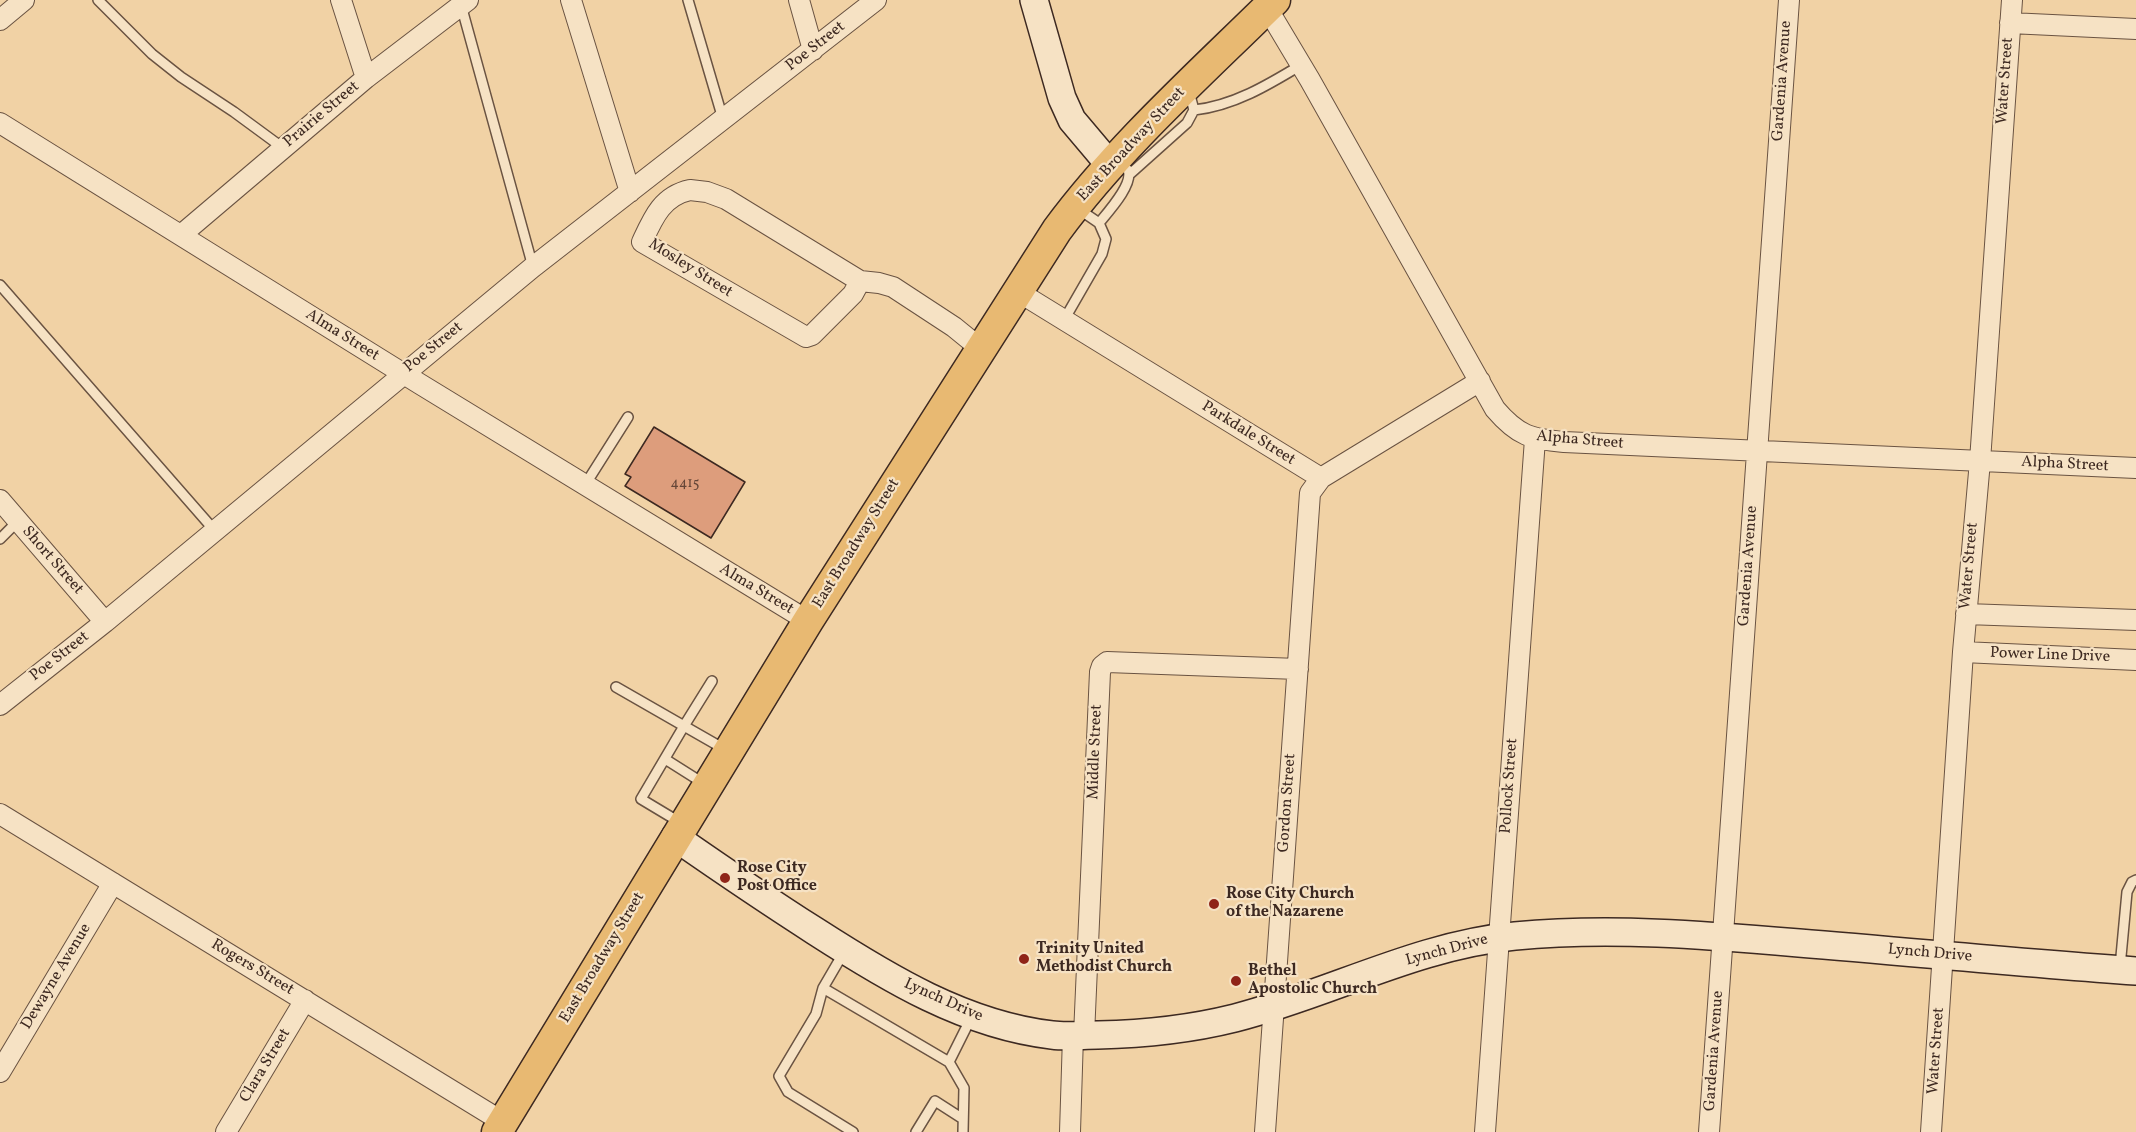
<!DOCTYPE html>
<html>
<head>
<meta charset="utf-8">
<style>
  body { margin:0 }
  canvas { display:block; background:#f1d2a5 }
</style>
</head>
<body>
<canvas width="2136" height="1132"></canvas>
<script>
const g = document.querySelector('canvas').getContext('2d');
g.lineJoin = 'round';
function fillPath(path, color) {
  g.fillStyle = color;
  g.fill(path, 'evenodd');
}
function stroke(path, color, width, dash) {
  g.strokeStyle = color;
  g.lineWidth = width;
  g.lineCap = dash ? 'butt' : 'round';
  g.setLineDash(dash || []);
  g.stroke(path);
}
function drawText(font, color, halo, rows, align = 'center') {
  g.font = font + ' Vollkorn,serif';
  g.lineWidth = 4.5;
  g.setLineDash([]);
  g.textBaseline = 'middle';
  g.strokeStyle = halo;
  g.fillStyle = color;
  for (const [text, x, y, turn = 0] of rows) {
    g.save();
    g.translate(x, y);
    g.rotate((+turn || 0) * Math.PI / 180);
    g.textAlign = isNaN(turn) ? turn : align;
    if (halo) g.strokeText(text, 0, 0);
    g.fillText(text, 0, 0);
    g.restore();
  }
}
const building = new Path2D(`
  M654,427l91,55 -34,56 -86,-52 6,-9 -6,-3z`);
const lane = new Path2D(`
  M98,0l54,54 29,23 53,35 49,36
  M688,0l35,119
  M461,5l72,262
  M1194,110c39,-4 74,-25 107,-45
  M1130,174l57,-51 7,-13 -3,-11 -5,-7
  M1099,223c9,-11 35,-39 29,-53
  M0,285l215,246
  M1064,320l38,-66 4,-15 -7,-16 -19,-13
  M585,485l43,-68
  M0,539l18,-18
  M616,687l68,39 28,-45
  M665,759l38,24
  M681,823l-40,-24 43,-73 42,24
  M844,952l-21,36 -7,26 -37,62 9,16 65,40
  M2120,967l7,-75 5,-10 4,-2
  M823,988l126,74 15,26 -1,44
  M949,1062l22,-44
  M916,1132l19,-31 28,18`);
const street = new Path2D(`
  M341,0l25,78
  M571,0l59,192
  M799,0l14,50
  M1267,8l43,72 185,329c23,27 36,30 69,33l572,26
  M0,20l24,-20
  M2010,23l126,6
  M0,123l420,261 388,237
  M690,190l17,2 19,7 134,82 -7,13 -41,41 -6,2 -164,-95c11,-24 20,-46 48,-52z
  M181,235l185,-157 102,-78
  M860,281l19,2 14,4 61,40 27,22
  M1017,291l304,187 159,-97
  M0,500l105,122
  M1966,614l170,6
  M1963,652l173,8
  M0,705l105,-83 428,-355 343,-267
  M0,814l503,308
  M1084,1035l16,-363 2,-6 5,-4 191,7
  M0,1072l113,-189
  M226,1132l79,-132
  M1070,1132l3,-96
  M1265,1132l45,-639 11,-15
  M1485,1132l50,-693
  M1709,1132l80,-1132
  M1931,1132l32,-480 17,-191 32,-461`);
const secondary = new Path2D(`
  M1034,0l28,98 10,22 38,45
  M675,837c46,32 93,64 140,94 73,47 150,94 237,104 15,2 31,0 46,0 47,-1 93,-6 137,-17 94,-24 183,-73 280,-82 95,-9 190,-1 284,7 112,9 224,20 337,28`);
const primary = new Path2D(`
  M497,1132l311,-511 249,-391c63,-85 143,-156 218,-230`);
const markers = [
  [725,878,6,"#8f2418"],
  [1214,904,6,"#8f2418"],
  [1024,959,6,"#8f2418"],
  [1236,981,6,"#8f2418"]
];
const numberNames = [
  ["4415",685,484]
];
const streetNames = [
  ["Poe Street",816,47,-38],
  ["Gardenia Avenue",1783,81,-86],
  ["Water Street",2006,81,-86],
  ["Prairie Street",322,115,-40],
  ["East Broadway Street",1132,145,-47],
  ["Mosley Street",690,269,32],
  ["Alma Street",342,336,32],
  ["Poe Street",434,348,-39],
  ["Parkdale Street",1248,434,32],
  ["Alpha Street",1580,441,5],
  ["Alpha Street",2065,465,3],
  ["East Broadway Street",857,544,-58],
  ["Short Street",52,561,49],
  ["Gardenia Avenue",1749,566,-86],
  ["Water Street",1970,566,-85],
  ["Alma Street",756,590,31],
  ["Power Line Drive",2050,656,2],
  ["Poe Street",60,657,-38],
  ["Middle Street",1096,752,-88],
  ["Pollock Street",1510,786,-86],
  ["Gordon Street",1288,803,-86],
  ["Lynch Drive",1447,951,-15],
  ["Lynch Drive",1930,954,5],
  ["East Broadway Street",603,958,-59],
  ["Rogers Street",252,968,31],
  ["Dewayne Avenue",57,977,-59],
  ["Lynch Drive",943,1001,24],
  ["Gardenia Avenue",1715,1051,-86],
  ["Water Street",1937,1051,-86],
  ["Clara Street",266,1066,-59]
];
const poiNames = [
  ["Rose City",737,869],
  ["Post Office",737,887],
  ["Rose City Church",1226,895],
  ["of the Nazarene",1226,913],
  ["Trinity United",1036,950],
  ["Methodist Church",1036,968],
  ["Bethel",1248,972],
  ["Apostolic Church",1248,990]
];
fillPath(building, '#dd9d7c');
stroke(building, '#3d2921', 1.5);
stroke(lane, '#6a5342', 12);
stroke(street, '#6a5342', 22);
stroke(secondary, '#3d2921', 30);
stroke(primary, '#3d2921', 33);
stroke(lane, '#f6e2c4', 9);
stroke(street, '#f6e2c4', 20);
stroke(secondary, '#f6e2c4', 27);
stroke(primary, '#e8b972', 30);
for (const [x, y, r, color] of markers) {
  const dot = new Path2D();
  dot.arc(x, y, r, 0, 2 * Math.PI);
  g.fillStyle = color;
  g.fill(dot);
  stroke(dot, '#f6e2c4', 2);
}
drawText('14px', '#654638', null, numberNames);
drawText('16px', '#3d2921', '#f6e2c4', streetNames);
drawText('bold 16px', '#3d2921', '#f6e2c4', poiNames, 'left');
</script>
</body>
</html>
